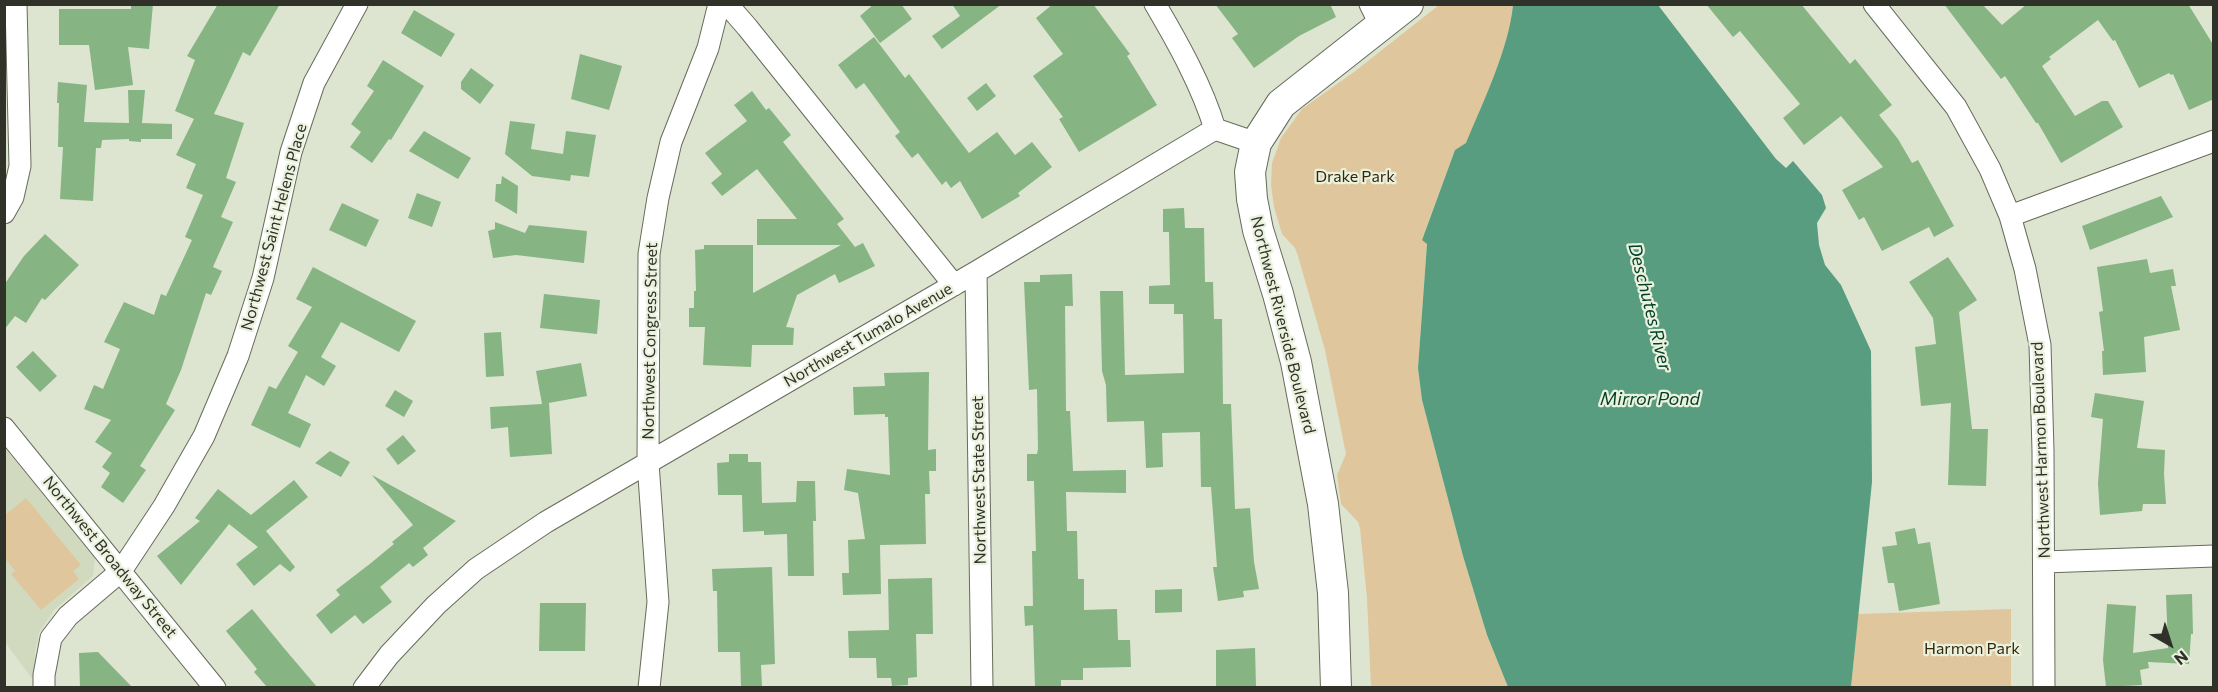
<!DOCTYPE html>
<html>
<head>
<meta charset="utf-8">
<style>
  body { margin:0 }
  #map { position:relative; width:2218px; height:692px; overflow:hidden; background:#dde4d0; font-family:Commissioner,sans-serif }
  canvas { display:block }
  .frame { position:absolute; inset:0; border:6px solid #30322a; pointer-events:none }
  .north { position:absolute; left:2140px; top:614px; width:60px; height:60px; -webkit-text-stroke:4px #eaf1dd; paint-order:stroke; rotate:141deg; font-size:16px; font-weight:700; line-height:24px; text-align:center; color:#30322a }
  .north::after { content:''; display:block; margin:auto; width:21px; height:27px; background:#30322a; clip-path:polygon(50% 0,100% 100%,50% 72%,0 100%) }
</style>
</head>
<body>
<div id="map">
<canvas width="2218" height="692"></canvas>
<div class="frame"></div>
<div class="north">N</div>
</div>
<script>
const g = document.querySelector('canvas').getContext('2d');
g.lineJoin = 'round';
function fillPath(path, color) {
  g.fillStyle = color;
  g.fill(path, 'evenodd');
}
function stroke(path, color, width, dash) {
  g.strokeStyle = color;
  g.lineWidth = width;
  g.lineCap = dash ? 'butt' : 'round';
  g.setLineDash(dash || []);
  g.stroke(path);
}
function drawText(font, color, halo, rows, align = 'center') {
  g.font = font + ' Commissioner,sans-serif';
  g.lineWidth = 4.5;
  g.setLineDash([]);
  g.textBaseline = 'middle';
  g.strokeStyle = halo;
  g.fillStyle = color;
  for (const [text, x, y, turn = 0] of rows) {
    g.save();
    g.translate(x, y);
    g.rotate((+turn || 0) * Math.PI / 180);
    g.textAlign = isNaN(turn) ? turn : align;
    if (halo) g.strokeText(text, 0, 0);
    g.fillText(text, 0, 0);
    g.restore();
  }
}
const built = new Path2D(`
  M4,447l91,110 -2,19 -39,34 -15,23 -4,20 1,31 -31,-42z`);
const green = new Path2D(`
  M1439,5h74c-4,43 -30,97 -47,139l-11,6 -33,89 5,5 -9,124 4,32 41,156 24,79 21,52h-137l-4,-89 -7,-70 -2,-6 -17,-18 -4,-29 9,-21 -21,-104 -27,-94 -3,-8 -13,-14 -8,-27 -3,-22 1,-22 9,-25 21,-29 52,-37z
  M26,498l55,67 -8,6 6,8 -38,31 -30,-36 4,-3 -10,-13v-43z
  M2011,609v78l-160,1 7,-74z`);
const water = new Path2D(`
  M1513,5h145l118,154 10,9 7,-7 29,34 4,13 -9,15 2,22 6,20 16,20 30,66 1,131 -21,205h-343l-21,-52 -24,-79 -41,-156 -4,-32 9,-124 -5,-4 33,-90 11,-7c17,-41 43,-95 47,-138z`);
const building = new Path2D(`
  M131,4h22l-4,45 -21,-2 5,38 -38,5 -6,-45h-30v-36h72z
  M218,4h62l-30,52 -7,-4 -29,62 30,9 -18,55 10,4 -15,35 12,5 -20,45 9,4 -11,24 -5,-2 -25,77 -15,34 9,6 -35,56 6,4 -23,33 -22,-16 9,-14 -8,-6 10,-14 -17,-11 16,-22 -27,-11 10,-24 9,4 17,-40 -16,-7 20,-40 30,13 7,-21 5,2 26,-56 -7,-3 18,-42 -17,-7 10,-24 -20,-9 18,-36 -19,-8 20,-51 -8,-4z
  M874,4h27l11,15 -32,24 -20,-27z
  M952,4h50l-60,45 -10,-13 28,-20z
  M1053,4h40l37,50 -3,2 30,49 -78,47 -20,-33 4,-2 -30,-41 30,-22 -27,-36z
  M1215,4h115l6,13 -37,19 -45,32 -22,-30 6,-4z
  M1706,4h95l49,60 5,-5 37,46 -13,10 19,24 14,24 6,-3 36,66 -20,11 -5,-10 -47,24 -18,-34 -5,3 -17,-30 41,-23 -42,-51 -37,29 -21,-27 17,-14 -60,-73 -7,6z
  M1944,4h38l20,21 25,-21h161l26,42v53l-25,11 -16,-36 -2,1 -2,-2 -30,15 -24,-48 -2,1 -15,-21 -49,37 2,2 -9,7 33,50 27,-15h6l15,26 -62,36 -23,-40h-2l-31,-47 -4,3z
  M414,10l41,24 -14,23 -40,-24z
  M874,37l31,41 4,-4 60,79 28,-21 18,23 17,-13 20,25 -34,26 2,3 -38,23 -22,-38 -9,7 -5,-7 -4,4 -24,-32 -6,5 -17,-22 5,-4 -36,-49 -8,6 -18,-24z
  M580,54l42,12 -13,44 -38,-11z
  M383,60l41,26 -33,54 -2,-1 -17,24 -22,-16 11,-15 -10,-8 23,-33 -7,-5z
  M471,68l23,17 -14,19 -19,-15v-7z
  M58,82l29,3 -3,37 45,1 -1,-33h17l-3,33 30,1v15h-31v3l-12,-1v-2l-27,1 -1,8h-5l-3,53 -33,-2 3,-52h-5l1,-44h-2z
  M986,83l10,13 -19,15 -10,-13z
  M752,91l14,19 3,-2 22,27 -8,7 61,77 -7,5 18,23 8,-4 12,23 -36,17 -4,-9 -38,21 -11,32 8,1 -1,17h-41l-1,22 -48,-2 2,-38h-16v-19h5v-17h2l-1,-41 9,-1v-4h49v48l88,-48h-84v-26h40l-40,-50 -35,27 -11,-13 11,-9 -17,-21 42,-32 -13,-16z
  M510,121l25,3 -4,25 32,5 3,-23 30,4 -7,42 -18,-2 -1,6 -38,-5 -27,-22z
  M424,131l47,27 -13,21 -49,-28z
  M502,176l16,10 -1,28 -22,-13 1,-17h5z
  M417,193l24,9 -9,25 -24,-9z
  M2161,196l12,21 -83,33 -8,-24z
  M342,203l37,17 -13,27 -37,-17z
  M1184,208l1,20h19l1,54h8l1,37h8l1,85h8l4,105 15,-1 4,54 5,27 -16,2 1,6 -26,4 -5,-34h4l-6,-80h-10l-1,-55 -38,1 1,34 -17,1 -2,-47 -37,1 -1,-37 -4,-14 -2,-80h23l2,84 59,-2 -1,-59h-9v-10h-25v-18l21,-1 -1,-53h-6v-23z
  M495,222l30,11 4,-8 58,6 -3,32 -68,-8 -23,3 -5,-27 7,-2z
  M45,234l34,31 -34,35 -3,-2 -16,25 -11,-7 -11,14v-45l20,-29z
  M1948,257l29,43 -18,12 13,117h16l-2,57 -38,-1 3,-82 -30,3 -6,-59 21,-3 -3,-26 -24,-36z
  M2147,259l3,14 23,-4 3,17h-5l9,44 -36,7 2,35 -43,3 -1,-24h2l-5,-39 4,-1 -6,-44z
  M313,267l103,54 -17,31 -58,-30 -20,35 15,9 -12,20 -18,-11 -18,38 23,11 -11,24 -49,-23 18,-39 7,3 22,-37 -10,-6 24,-39 -16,-8z
  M1072,274l1,32h-8l1,105h4l3,60 53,-1v23l-60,-1 1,39h10l1,48h6v31l33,-1 1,31h12l1,27 -48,1v12h-22v7h-26l-2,-62 -8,1 -1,-20h9l-1,-55h4l-2,-70h-7v-27h10l1,-5 -1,-60 -8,1 -5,-108h16v-7z
  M544,294l56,6 -3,34 -57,-6z
  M501,332l3,44 -18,1 -2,-44z
  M33,351l24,25 -17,16 -24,-25z
  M581,363l6,33 -44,8 6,-1 3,51 -42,3 -2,-30 -17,2 -1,-22 52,-3 -6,-33z
  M929,372l-1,78 8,-1v22h-7l1,23h-5l1,50 -46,1 1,49 -38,1 -1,-22h7l-1,-33 17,-1 -7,-46 -14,-3 3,-21 43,6 -2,-58h-3v-3l-31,1 -1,-28 32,-1 -1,-13z
  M395,390l18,11 -9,16 -19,-11z
  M2095,393l49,8 -7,47 28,2 -1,24 2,30h-23l-1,7 -42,4 -2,-32 5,-64 -12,-2z
  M403,435l13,16 -18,14 -12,-16z
  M330,451l20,11 -9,15 -26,-14z
  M729,454h19v8h13l1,41 34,-1 1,-21h18l1,40h-3l1,55h-26l-1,-42 -23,1v-4l-21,1 -1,-37h-24l-1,-32 12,-1z
  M372,475l84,46 -33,27 5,7 -15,12 -4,-4 -29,24 12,15 -29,22 -8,-9 -24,19 -15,-19 24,-20 -4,-5 35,-27 23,-19 -2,-2 21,-17z
  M294,480l14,17 -42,34 29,36 -5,5 -10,-8 -26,22 -18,-22 22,-17 -29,-23 -48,61 -24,-29 43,-35 -5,-3 23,-29 33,26z
  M1915,528l3,16 12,-2 10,62 -41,7 -5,-28h-6l-6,-36 15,-2 -2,-13z
  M772,567l3,97 -14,1 1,22h-21l-1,-35h-22l-1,-61h-4l-1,-22z
  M932,578l1,56h-17l1,43 -9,1v7l-16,1 -1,-8h-14l-1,-20h-27l-1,-27 41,-1 -1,-51z
  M1182,589v23l-27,1v-23z
  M2192,594l1,40h-2l-2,30 -41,-2 1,6 -9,2 2,15 -36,2 -3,-27 4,-56 29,2 -3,47 35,-5 -2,-53z
  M540,603h46l-1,48h-46z
  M252,609l31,38 34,40h-50l-13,-15 3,-3 -31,-38z
  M1255,648l1,39h-40v-37z
  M98,652l34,35h-52l-1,-34z`);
const street = new Path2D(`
  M727,4l20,23 207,258
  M1155,4c23,39 47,82 60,125
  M1370,4l11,22
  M1874,4l82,103 34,62 20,47 15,53 15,76 3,106 1,237
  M4,213l9,-16 7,-31 -4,-162
  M2010,216l204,-75
  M976,272l6,416
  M4,428l211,260
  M2044,562l170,-6
  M44,688v-13l7,-37 17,-22 53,-45 43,-65 40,-70 34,-80 25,-78 28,-126 23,-69 43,-79
  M364,688l25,-33 47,-50 40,-36 70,-47 430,-250 239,-143 41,14
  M649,688l9,-86 -10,-139 1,-209 9,-56 13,-56 37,-94 11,-44`);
const secondary = new Path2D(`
  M1336,688l-3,-95 -10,-89 -27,-142 -18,-68 -20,-64 -6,-31 -2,-27 6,-29 25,-39 127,-100`);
const parkNames = [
  ["Drake Park",1355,177],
  ["Harmon Park",1972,649]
];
const streetNames = [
  ["Northwest Saint Helens Place",274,227,-75],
  ["Northwest Riverside Boulevard",1283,325,76],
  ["Northwest Tumalo Avenue",868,335,-30],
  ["Northwest Congress Street",650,341,-89],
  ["Northwest Harmon Boulevard",2041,450,-92],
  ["Northwest State Street",979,480,-91],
  ["Northwest Broadway Street",110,557,51]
];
const waterNames = [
  ["Deschutes River",1650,307,76],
  ["Mirror Pond",1650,399]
];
fillPath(built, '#d1dabf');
fillPath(green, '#e0c69c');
fillPath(water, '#589d7f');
fillPath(building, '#86b483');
stroke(street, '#666c5b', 23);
stroke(secondary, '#666c5b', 32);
stroke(street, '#fff', 21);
stroke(secondary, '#fff', 30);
drawText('16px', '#36270c', '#eaf1dd', parkNames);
drawText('16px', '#30322a', '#eaf1dd', streetNames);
drawText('italic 18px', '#013f2b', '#eaf1dd', waterNames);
</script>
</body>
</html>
